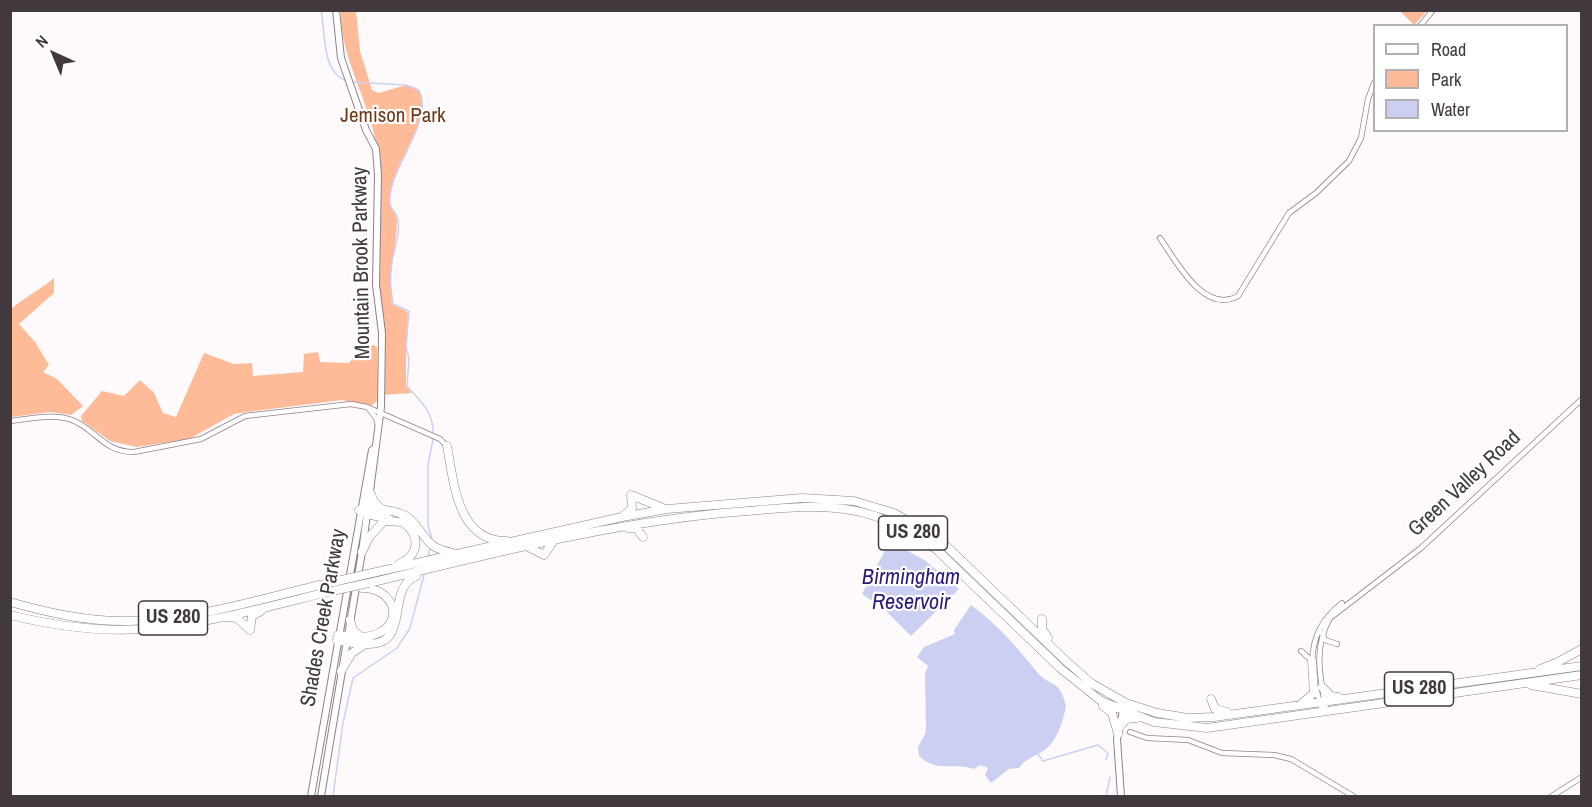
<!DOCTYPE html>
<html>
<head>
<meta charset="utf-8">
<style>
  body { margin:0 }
  #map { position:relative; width:1592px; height:807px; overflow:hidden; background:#fefafc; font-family:"Archivo Narrow",sans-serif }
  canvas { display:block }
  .frame { position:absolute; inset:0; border:12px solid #41393d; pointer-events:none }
  .legend { position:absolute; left:1373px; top:24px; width:195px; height:108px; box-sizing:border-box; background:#fff; border:2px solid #b3b0b1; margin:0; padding:8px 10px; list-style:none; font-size:18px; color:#41393d }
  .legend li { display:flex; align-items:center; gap:12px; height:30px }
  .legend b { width:30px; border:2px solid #b3b0b1 }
  .north { position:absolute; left:24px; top:24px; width:60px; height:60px; -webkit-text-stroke:4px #fff; paint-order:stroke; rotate:316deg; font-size:16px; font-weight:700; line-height:24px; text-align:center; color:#41393d }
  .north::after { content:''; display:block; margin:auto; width:21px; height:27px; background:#41393d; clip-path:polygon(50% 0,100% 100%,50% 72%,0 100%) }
</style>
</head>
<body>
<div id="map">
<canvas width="1592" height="807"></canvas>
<div class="frame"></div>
<ul class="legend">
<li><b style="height:8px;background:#fff"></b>Road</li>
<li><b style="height:16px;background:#ffba98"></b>Park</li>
<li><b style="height:16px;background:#cbd0f3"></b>Water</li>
</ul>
<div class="north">N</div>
</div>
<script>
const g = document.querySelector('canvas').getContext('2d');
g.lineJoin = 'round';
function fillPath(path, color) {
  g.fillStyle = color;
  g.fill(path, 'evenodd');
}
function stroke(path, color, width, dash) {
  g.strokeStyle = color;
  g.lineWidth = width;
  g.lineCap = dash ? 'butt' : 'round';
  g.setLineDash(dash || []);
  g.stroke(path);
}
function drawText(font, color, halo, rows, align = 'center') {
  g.font = font + ' "Archivo Narrow",sans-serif';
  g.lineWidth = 4.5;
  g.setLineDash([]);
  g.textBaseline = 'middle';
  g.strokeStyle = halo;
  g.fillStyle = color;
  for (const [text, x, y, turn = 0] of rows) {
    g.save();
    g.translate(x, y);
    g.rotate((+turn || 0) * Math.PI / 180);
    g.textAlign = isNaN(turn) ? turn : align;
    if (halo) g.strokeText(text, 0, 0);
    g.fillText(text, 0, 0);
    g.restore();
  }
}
const green = new Path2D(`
  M341,11h15l4,40 12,39 7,3 27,-8 13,5c13,24 -17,63 -24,87 -3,7 -6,20 -5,27 1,7 7,10 7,17 -1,29 -9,54 -5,83l16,8c-2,25 -2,49 -2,74l6,7 -30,2c4,-39 -3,-76 -4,-114 -1,-46 6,-93 -2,-138 -8,-45 -36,-86 -35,-132z
  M1400,11h27l-13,14z
  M54,278v15l-35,31 16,18 14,23 -6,7 14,7 26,27 -12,9 -21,-3 -39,5v-108c15,-13 28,-18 43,-31z
  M374,345l3,2 1,47 -1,7 -6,5 -29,-6 -95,12 -13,2 -45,25 -52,8 -27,-6 -28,-20 -1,-5 21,-25 22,5 16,-16 14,13 9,20 13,4 28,-64 30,11 18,-1 1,13 50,-4 1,-18 14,-2 2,10 29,1 15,-17z`);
const water = new Path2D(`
  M890,541l36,20 33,28 -48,47 -25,-25 -24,-17z
  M971,605c26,19 46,42 66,67 13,16 22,5 29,34 -3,16 -8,32 -20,43 -9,7 -22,10 -27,19l-10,1 -18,14 -6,-8 3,-7 -8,-3 -6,4c-20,-7 -38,4 -55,-13l-1,-9 8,-15 -1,-59 3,-7 -11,-9 7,-10 31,-13 -1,-4z`);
const stream = new Path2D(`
  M321,10c5,25 0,60 25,71
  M351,82l55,3 13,5c13,24 -16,64 -24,87 -3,6 -6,20 -5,27 1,5 5,8 7,12 5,13 -4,38 -6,50 -2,13 0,25 2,38l16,7 -3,36 3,12 -2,27c12,14 27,26 26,47
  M432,539l-4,-14v-60l5,-26
  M428,556l2,-7
  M1038,754l5,7 55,-16 10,8 -2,7
  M333,796l10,-73 10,-45 44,-30 13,-20 14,-53
  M1106,796l4,-19`);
const minor = new Path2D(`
  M1420,26l13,-16
  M1160,238c16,23 44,77 78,58l51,-83 27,-20 33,-32 12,-23 7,-39 6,-16
  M369,409l7,9 2,7
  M10,421c20,-2 43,-8 62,-1 25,10 31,32 62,32l67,-13 44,-23 106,-12 16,3 73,32 7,7
  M1322,633l3,7 12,4
  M1301,651l11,10
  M1312,662c1,-26 10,-43 30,-59
  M1316,688l6,22
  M1326,709c-6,-32 -13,-61 4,-91l91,-70 161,-149
  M1130,732l17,6 41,2 34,13 52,2 17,4 62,37
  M1552,796l30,-19`);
const major = new Path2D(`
  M311,796l61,-346 3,-2
  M321,796l41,-244 19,-145 1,-74 -6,-48 2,-110 -2,-26 -10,-19 -25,-72 -5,-48
  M1121,796l-4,-57 7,-33`);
const highway = new Path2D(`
  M447,446c7,36 10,96 60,95
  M371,494l3,8 9,8
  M631,495l32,13
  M359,510c14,-2 40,-1 51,9 19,18 13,28 43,34
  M359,510l8,4 22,5
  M623,516l9,-8 -1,-13
  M628,528h8l7,9
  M530,548l14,7 9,-13
  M362,552l7,-15 15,-16 19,1c17,13 18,32 -4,42
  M372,573l250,-56 45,-8 135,-11 52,3 40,12 45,26 126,121 26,23 19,11 16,9 31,10 31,5 26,-1 368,-51
  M369,583c125,-30 251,-63 379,-72 34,-3 69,-7 103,-1 32,5 60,22 86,40l123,118 41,33 53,21 53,6 375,-53
  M10,602c39,11 79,20 119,19 68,-1 137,-24 204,-39
  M10,615c48,12 97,18 146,13 59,-6 118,-23 176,-37
  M226,617l11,1 13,12
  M1042,619v10l6,9
  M350,620l3,10 9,8
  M250,630l2,-14 9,-5
  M338,635c70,14 68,-47 24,-47
  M337,640c9,2 19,4 29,4 47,2 18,-54 50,-68
  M1540,669l16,-6 26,-14
  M341,671l11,-18 13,-9
  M1531,685l51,9
  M1322,687l9,9 7,1
  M1211,699l4,10 12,3
  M1301,704l13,-11 -2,-32
  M1103,706l9,7 6,21
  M1119,728l7,-9 11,-1`);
const highwayBridge = new Path2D(`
  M333,582l39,-9
  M332,591l37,-8`);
const shields = [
  [913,533,69],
  [173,618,69],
  [1419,689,69]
];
const shieldNames = [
  ["US 280",913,533],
  ["US 280",173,618],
  ["US 280",1419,689]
];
const parkNames = [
  ["Jemison Park",393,116]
];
const streetNames = [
  ["Mountain Brook Parkway",362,263,-91],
  ["Green Valley Road",1465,484,-43],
  ["Shades Creek Parkway",324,618,-80]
];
const waterNames = [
  ["Birmingham",911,578],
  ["Reservoir",911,603]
];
fillPath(green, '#ffba98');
fillPath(water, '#cbd0f3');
stroke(stream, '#cbd0f3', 1.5);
stroke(minor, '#917f89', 6);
stroke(major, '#917f89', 8);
stroke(highway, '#917f89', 9);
stroke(minor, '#fff', 4.5);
stroke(major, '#fff', 6);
stroke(highway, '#fff', 8);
stroke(highwayBridge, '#917f89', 9, []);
stroke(highwayBridge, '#fff', 8);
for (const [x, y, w] of shields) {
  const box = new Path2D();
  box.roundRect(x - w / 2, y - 17, w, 34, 4.5);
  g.fillStyle = '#fff';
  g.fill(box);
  stroke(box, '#41393d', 1.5);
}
drawText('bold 20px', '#41393d', null, shieldNames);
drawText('21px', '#723919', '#fff', parkNames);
drawText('21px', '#41393d', '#fff', streetNames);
drawText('italic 22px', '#29197a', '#fff', waterNames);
</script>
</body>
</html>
